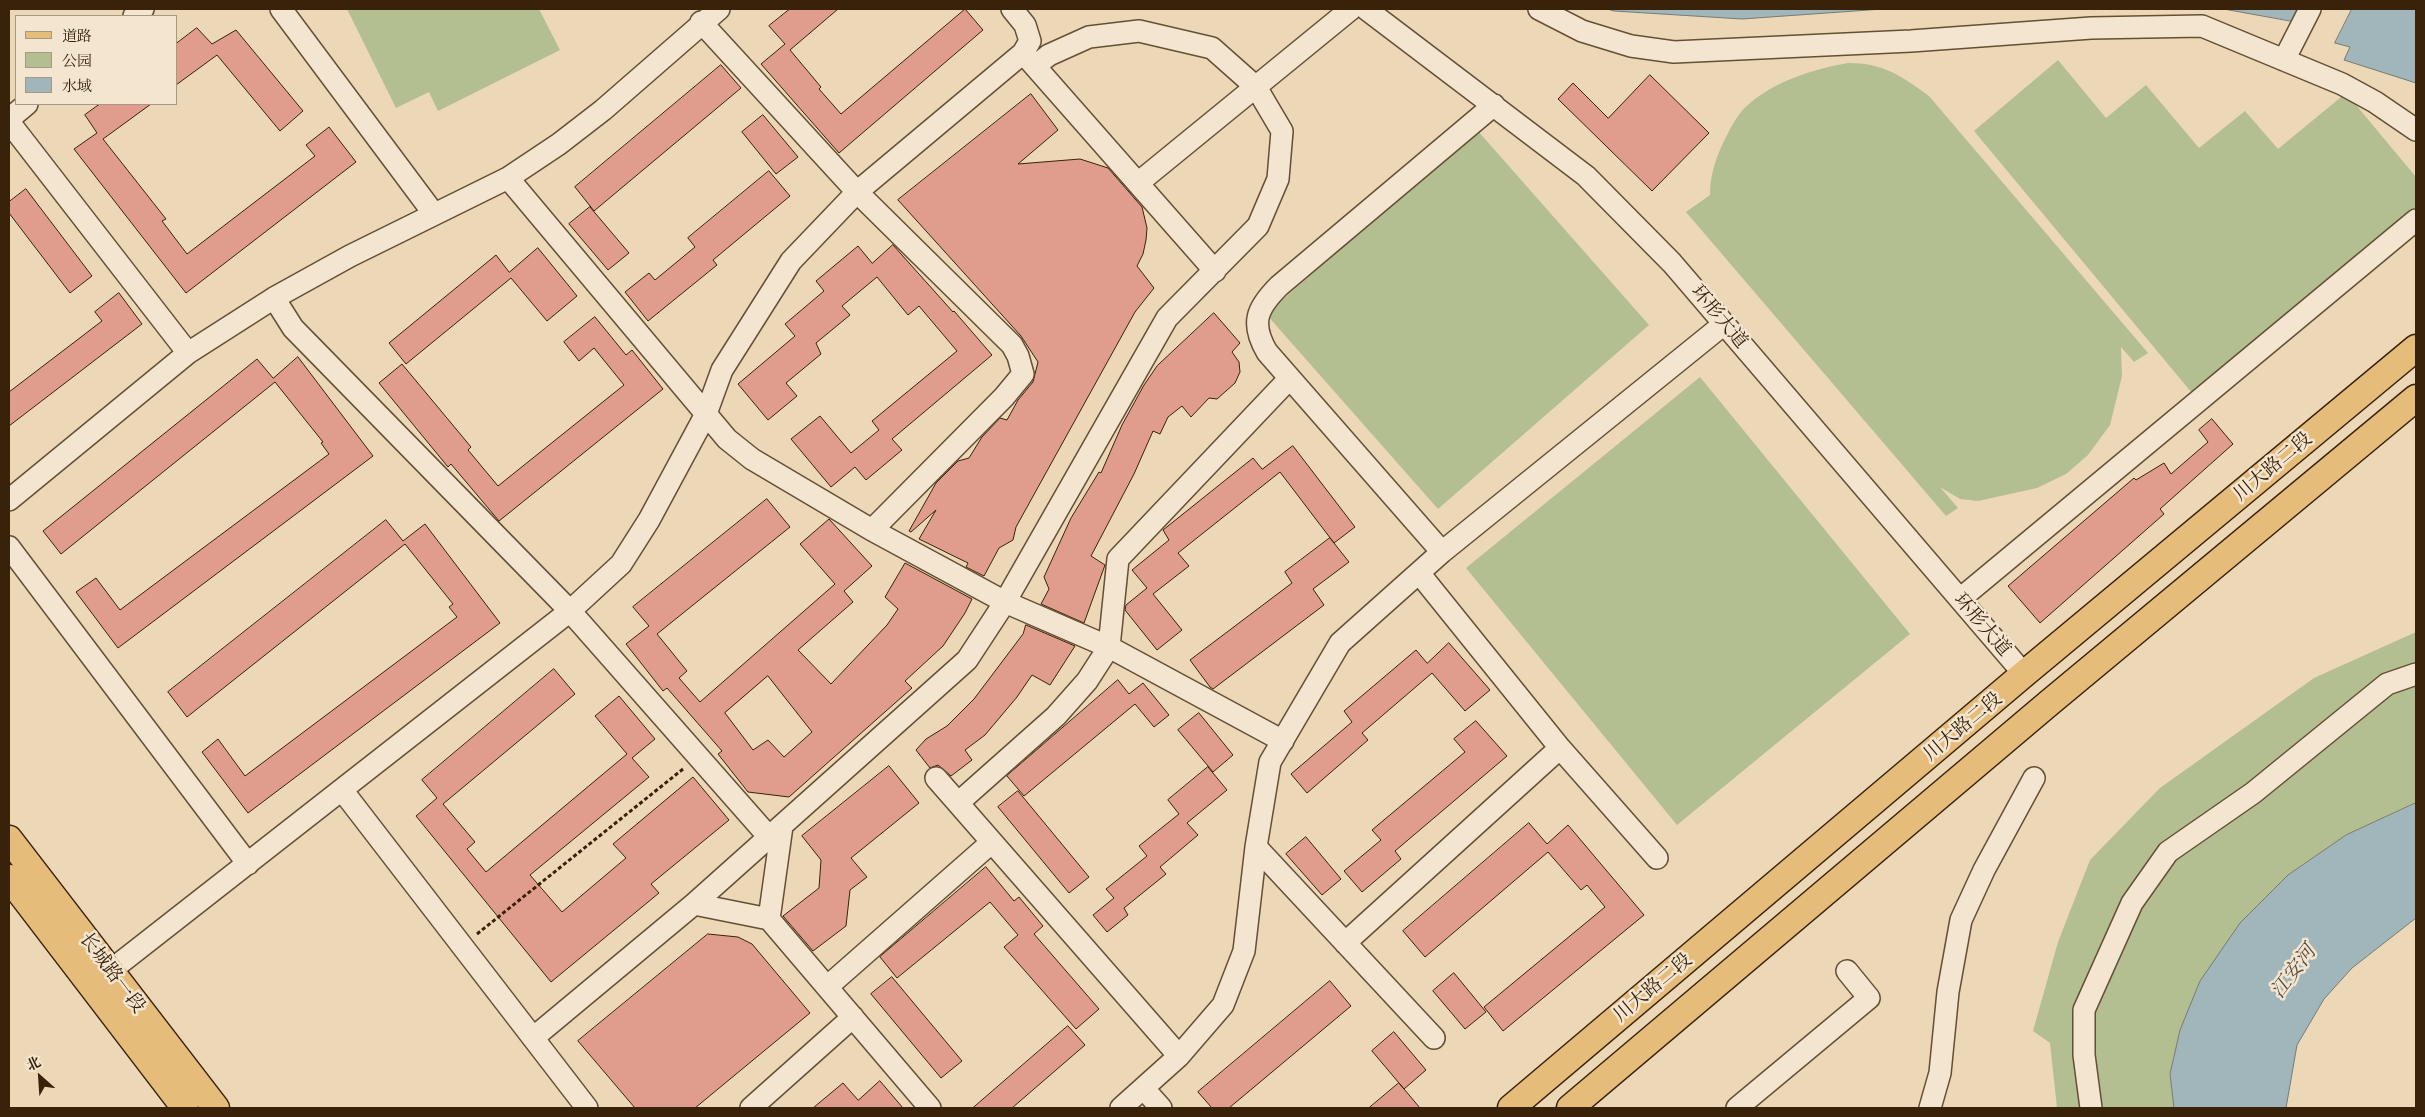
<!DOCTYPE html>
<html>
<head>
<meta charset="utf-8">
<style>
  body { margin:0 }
  #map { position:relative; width:2425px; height:1117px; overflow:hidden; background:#ecd7b6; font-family:"EB Garamond","Noto Serif SC",serif }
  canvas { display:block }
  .frame { position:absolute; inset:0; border:10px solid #38220a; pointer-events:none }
  .legend { position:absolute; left:15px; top:15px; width:162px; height:90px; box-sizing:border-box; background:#f3e5d0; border:1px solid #a89781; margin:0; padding:6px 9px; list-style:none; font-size:15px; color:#38220a }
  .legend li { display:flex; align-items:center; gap:10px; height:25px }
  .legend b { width:25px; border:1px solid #a89781 }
  .north { position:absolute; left:15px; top:1052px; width:50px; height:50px; -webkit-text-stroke:4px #f3e5d0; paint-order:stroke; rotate:334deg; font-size:14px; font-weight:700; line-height:20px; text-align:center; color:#38220a }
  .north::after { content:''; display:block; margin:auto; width:18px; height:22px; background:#38220a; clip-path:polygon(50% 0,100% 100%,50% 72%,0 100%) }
</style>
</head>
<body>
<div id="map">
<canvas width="2425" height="1117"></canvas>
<div class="frame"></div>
<ul class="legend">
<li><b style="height:6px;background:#e6bc7b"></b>道路</li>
<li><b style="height:14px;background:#b3bf91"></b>公园</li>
<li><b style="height:14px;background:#a0b6bb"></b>水域</li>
</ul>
<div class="north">北</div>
</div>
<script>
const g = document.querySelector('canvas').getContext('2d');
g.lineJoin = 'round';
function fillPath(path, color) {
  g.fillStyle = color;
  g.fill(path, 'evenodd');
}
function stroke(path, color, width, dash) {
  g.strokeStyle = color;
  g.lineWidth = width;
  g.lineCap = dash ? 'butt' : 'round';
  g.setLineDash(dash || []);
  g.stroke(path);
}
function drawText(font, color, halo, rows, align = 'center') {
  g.font = font + ' "EB Garamond","Noto Serif SC",serif';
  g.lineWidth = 5;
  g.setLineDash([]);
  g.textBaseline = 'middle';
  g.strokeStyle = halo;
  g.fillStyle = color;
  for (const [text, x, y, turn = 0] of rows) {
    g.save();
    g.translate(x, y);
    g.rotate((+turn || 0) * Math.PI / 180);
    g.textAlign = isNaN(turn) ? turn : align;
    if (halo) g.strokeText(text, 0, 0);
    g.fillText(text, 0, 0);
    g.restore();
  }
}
const green = new Path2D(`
  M347,9h192l21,41 -122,61 -9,-19 -33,16z
  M2058,60l48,58 40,-33 53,63 46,-37 33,38 68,-56 70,84v30l-224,186 -218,-262z
  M1848,63c36,0 53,13 81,33l219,257 -14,9 -13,-15 1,29 -12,49 -22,30 -22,19 -29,14 -59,13 -18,-2 -20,-12 18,21 -12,8 -260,-304 24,-17c0,-20 6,-38 15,-56 6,-12 13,-26 24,-35 26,-23 65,-35 99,-41z
  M1477,130l172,195 -211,184 -172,-195z
  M1700,377l210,257 -233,191 -211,-257z
  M2416,632v171l-70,32 -58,40 -88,106 -20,49 -10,44 4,34h-117l-7,-65 -17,-12 25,-89 32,-82 70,-72 154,-110z`);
const water = new Path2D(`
  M1608,9h275l-141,10 -128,-8z
  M2224,9h74l-6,12z
  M2352,9h64v74l-72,-23 6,-13 -15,-4z
  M2416,803v115l-64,50 -28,31 -27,46 -11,63h-112l-4,-34 10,-44 20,-49 40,-58 48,-48 58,-40z`);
const building = new Path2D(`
  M790,9h48l-48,41 31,37 -2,2 22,25 124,-105 18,21 -144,123 -78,-89 24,-20 -16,-18z
  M197,28l15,16 24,-14 67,81 -23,20 -63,-76 -41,30v-41z
  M721,65l20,23 -147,123 -19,-24z
  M1650,75l59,58 -57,58 -94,-92 15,-16 35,35z
  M1031,94l27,36 -40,34 62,-5 28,9 34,39 5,21 -1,12 -3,14 -6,12 17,22 -19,24 -119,215 -3,13 -14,8 -15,28 -18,-9 2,-4 -49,-24 17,-29 -25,22 -2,-1 27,-48 22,-22 11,-3 13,-21 18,-19 7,2 11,-20 15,-18 5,-20 -17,-26 -123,-136z
  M100,104h51l-48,35 63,80 -4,2 25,33 128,-98 -9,-11 23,-18 27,35 -170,131 -112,-144 23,-16 -12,-18z
  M763,115l35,42 -22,17 -34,-42z
  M769,171l21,25 -77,64 4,5 -69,56 -23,-29 24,-19 6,7 40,-33 -7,-9z
  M26,189l66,87 -22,17 -61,-80v-11z
  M590,207l39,46 -21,17 -39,-46z
  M893,245l60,67 1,-1 38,44 -100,84 10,11 -36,30 -11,-13 -24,20 -40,-48 29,-23 31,37 28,-23 -7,-9 85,-70 -38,-45 -11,9 -31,-38 -35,29 8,9 -34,28 5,11 -35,29 11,13 -29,24 -30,-36 57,-48 -10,-12 39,-33 -8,-10 42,-35 14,17z
  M538,248l39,48 -30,25 -36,-43 -105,86 -17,-21 107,-88 13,17z
  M119,293l23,31 -133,102v-34l93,-71 -7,-9z
  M1214,313l26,30 -8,9 7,10 1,10 -5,11 -18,16 -8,-1 -18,19 -9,-11 -14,11 -8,17 -7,-3 -19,43 -43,82 14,9 -21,58 -43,-19 8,-15 -5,-12 27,-59 28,-46 2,1 21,-48 22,-40 13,-19z
  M595,317l31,38 6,-5 31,39 -164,132 -48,-57 -3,3 -69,-84 23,-19 69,83 -3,3 30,36 126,-101 -30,-37 -15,13 -15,-19z
  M298,357l75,99 -255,192 -42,-56 20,-14 24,32 209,-156 -8,-11 2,-1 -48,-60 -214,172 -18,-23 214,-172 16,19z
  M2212,419l21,25 -73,65 4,5 -124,109 -32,-37 126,-108 2,2 28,-17 7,11 37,-32 -9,-12z
  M1293,446l62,81 -21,16 -54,-71 -102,81 11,13 -36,28 29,36 -25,20 -32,-40 1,-5 21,-17 -15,-18 37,-30 -6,-10 90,-72 9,11z
  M767,499l23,28 -133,107 30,37 -8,7 21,24 135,-118 -35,-40 29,-25 43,47 -28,25 9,11 -55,48 33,34 56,-59 11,-16 -13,-12 20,-34 67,36 -7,14 -22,33 -38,35 7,7 -123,109 -41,-5 -30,-38 4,-3 -55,-63 -4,3 -37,-47 23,-18 -16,-19zM768,676l44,56 -28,25 -16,-17 -15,10 -28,-37z
  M386,520l17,21 22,-17 75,99 -252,190 -46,-61 16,-13 27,37 212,-159 -8,-10 4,-3 -48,-60 -218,173 -19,-25z
  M1330,538l19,24 -36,27 11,16 -111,84 -3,-2 -20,-27 102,-77 -7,-11z
  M1026,625l49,21 -25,39 -18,-10 -15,22 -32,38 -20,15 7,10 -21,16 -13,-11 -8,3 -14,-18 10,-11 21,-13 27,-27 49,-65z
  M1449,643l41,47 -25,21 -33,-38 -70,60 6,7 -61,53 -16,-19 61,-52 -8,-11 72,-61 11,13z
  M554,669l21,25 -132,110 32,38 -8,7 19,23 141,-118 -32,-38 24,-20 36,43 -23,19 17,19 -119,98 32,37 64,-54 -13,-14 80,-67 36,43 -78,64 8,9 -108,89 -135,-166 21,-18 -15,-18z
  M1118,680l11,14 14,-11 26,32 -15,12 -19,-23 -111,92 -17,-20z
  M1199,713l34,42 -20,17 -35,-42z
  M1476,721l31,35 -112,95 6,8 -39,33 -18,-21 37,-31 -9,-10 93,-78 -11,-13z
  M889,766l30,37 -68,55 16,19 -17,13 -4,36 -33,25 -30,-35 36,-28 2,-28 -19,-24z
  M1208,767l19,23 -40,33 11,12 -38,32 6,7 -42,34 4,7 -21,17 -14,-17 21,-17 -8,-9 41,-33 -8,-10 40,-32 -11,-14z
  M1018,791l71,86 -20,16 -71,-86z
  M1529,823l18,21 21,-19 76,90 -141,116 -19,-24 121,-100 -18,-22 -6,5 -33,-38 -123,105 -22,-26z
  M1306,837l35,42 -19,16 -36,-41z
  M986,867l28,34 5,-4 24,29 -9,8 65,75 -23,20 -72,-82 14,-12 -28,-33 -93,76 -17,-21z
  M708,934l30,3 14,7 58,69 -115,95h-60l-57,-67z
  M1454,973l32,39 -21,17 -32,-38z
  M892,977l70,84 -21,17 -70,-84z
  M1330,981l21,25 -122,102h-17l-14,-16z
  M1068,1026l17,19 -73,63h-39z
  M1394,1032l32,38 -22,19 -32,-38z
  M880,1081l23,27h-90l30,-25 15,17z
  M1399,1083l21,25h-51z`);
const path = new Path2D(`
  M477,934l206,-165`);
const minor = new Path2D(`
  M281,9l153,205
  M1366,9l220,167 86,87 352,411
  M1539,9l43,22 49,15 43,6 237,-11 180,-13 111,-2 140,58 33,18 41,28
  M134,16l9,-7
  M701,22l156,170 155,153 6,11 5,18 -19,23 -132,133
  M1025,55l190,216
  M2284,60l26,-51
  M9,119l18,-15
  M9,122l179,231
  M508,178l219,261 25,20 120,71 133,72 104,45 174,94
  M1138,183l213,-174
  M274,298l19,30 277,283 199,226
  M9,500l179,-147 86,-55 76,-42 158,-78 51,-34 44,-34 116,-101
  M9,547l239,317
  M1442,552l282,-228
  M1419,573l141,175 97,110
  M1960,599l456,-379
  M936,778l243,278
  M342,790l245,318
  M958,803l98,-87 31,-35 22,-34 9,-88 171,-180
  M1256,847l178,191
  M694,904l75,15 161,189
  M769,919l13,-93
  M1345,943l215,-195
  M110,971l460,-360 51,-47 28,-44 57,-106 16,-44 69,-109 66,-69 166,-139 7,-12 -5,-16 -13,-16
  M827,987l165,-145
  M533,1038l161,-134 273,-244 38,-58 162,-284 91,-92 20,-47 4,-48 -26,-44 -44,-39 -73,-17 -50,6 -40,18 -14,11
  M1144,1089l17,19
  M751,1108l102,-91
  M1121,1108l58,-52 44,-51 21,-54 12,-104 14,-85 70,-119 102,-91 -175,-200c-17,-29 -10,-44 12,-66l215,-181
  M1737,1108l132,-110 -22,-27
  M1930,1108l10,-35 8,-81 13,-72 23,-50 50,-92
  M2091,1108l-7,-53v-45l48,-107 36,-51 85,-59 134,-109 29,-10`);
const major = new Path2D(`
  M9,839l207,269
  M9,878l176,230
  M1511,1108l513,-434 392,-326
  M1570,1108l479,-405 367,-305`);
const streetNames = [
  ["环形大道",1719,317,50],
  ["川大路二段",2273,467,-40],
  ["环形大道",1982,625,49],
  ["川大路二段",1963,727,-40],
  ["长城路一段",112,973,53],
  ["川大路二段",1653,988,-40]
];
const waterNames = [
  ["江安河",2294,972,-53]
];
fillPath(green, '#b3bf91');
fillPath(water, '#a0b6bb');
stroke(water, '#767b74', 1);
fillPath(building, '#e09d8d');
stroke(building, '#38220a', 1);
stroke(minor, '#654f35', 24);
stroke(major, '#38220a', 29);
stroke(path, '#38220a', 3, [4, 2.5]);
stroke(minor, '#f3e5d0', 21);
stroke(major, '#e6bc7b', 26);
drawText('19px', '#38220a', '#f3e5d0', streetNames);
drawText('italic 20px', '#574e3f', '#f3e5d0', waterNames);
</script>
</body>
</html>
